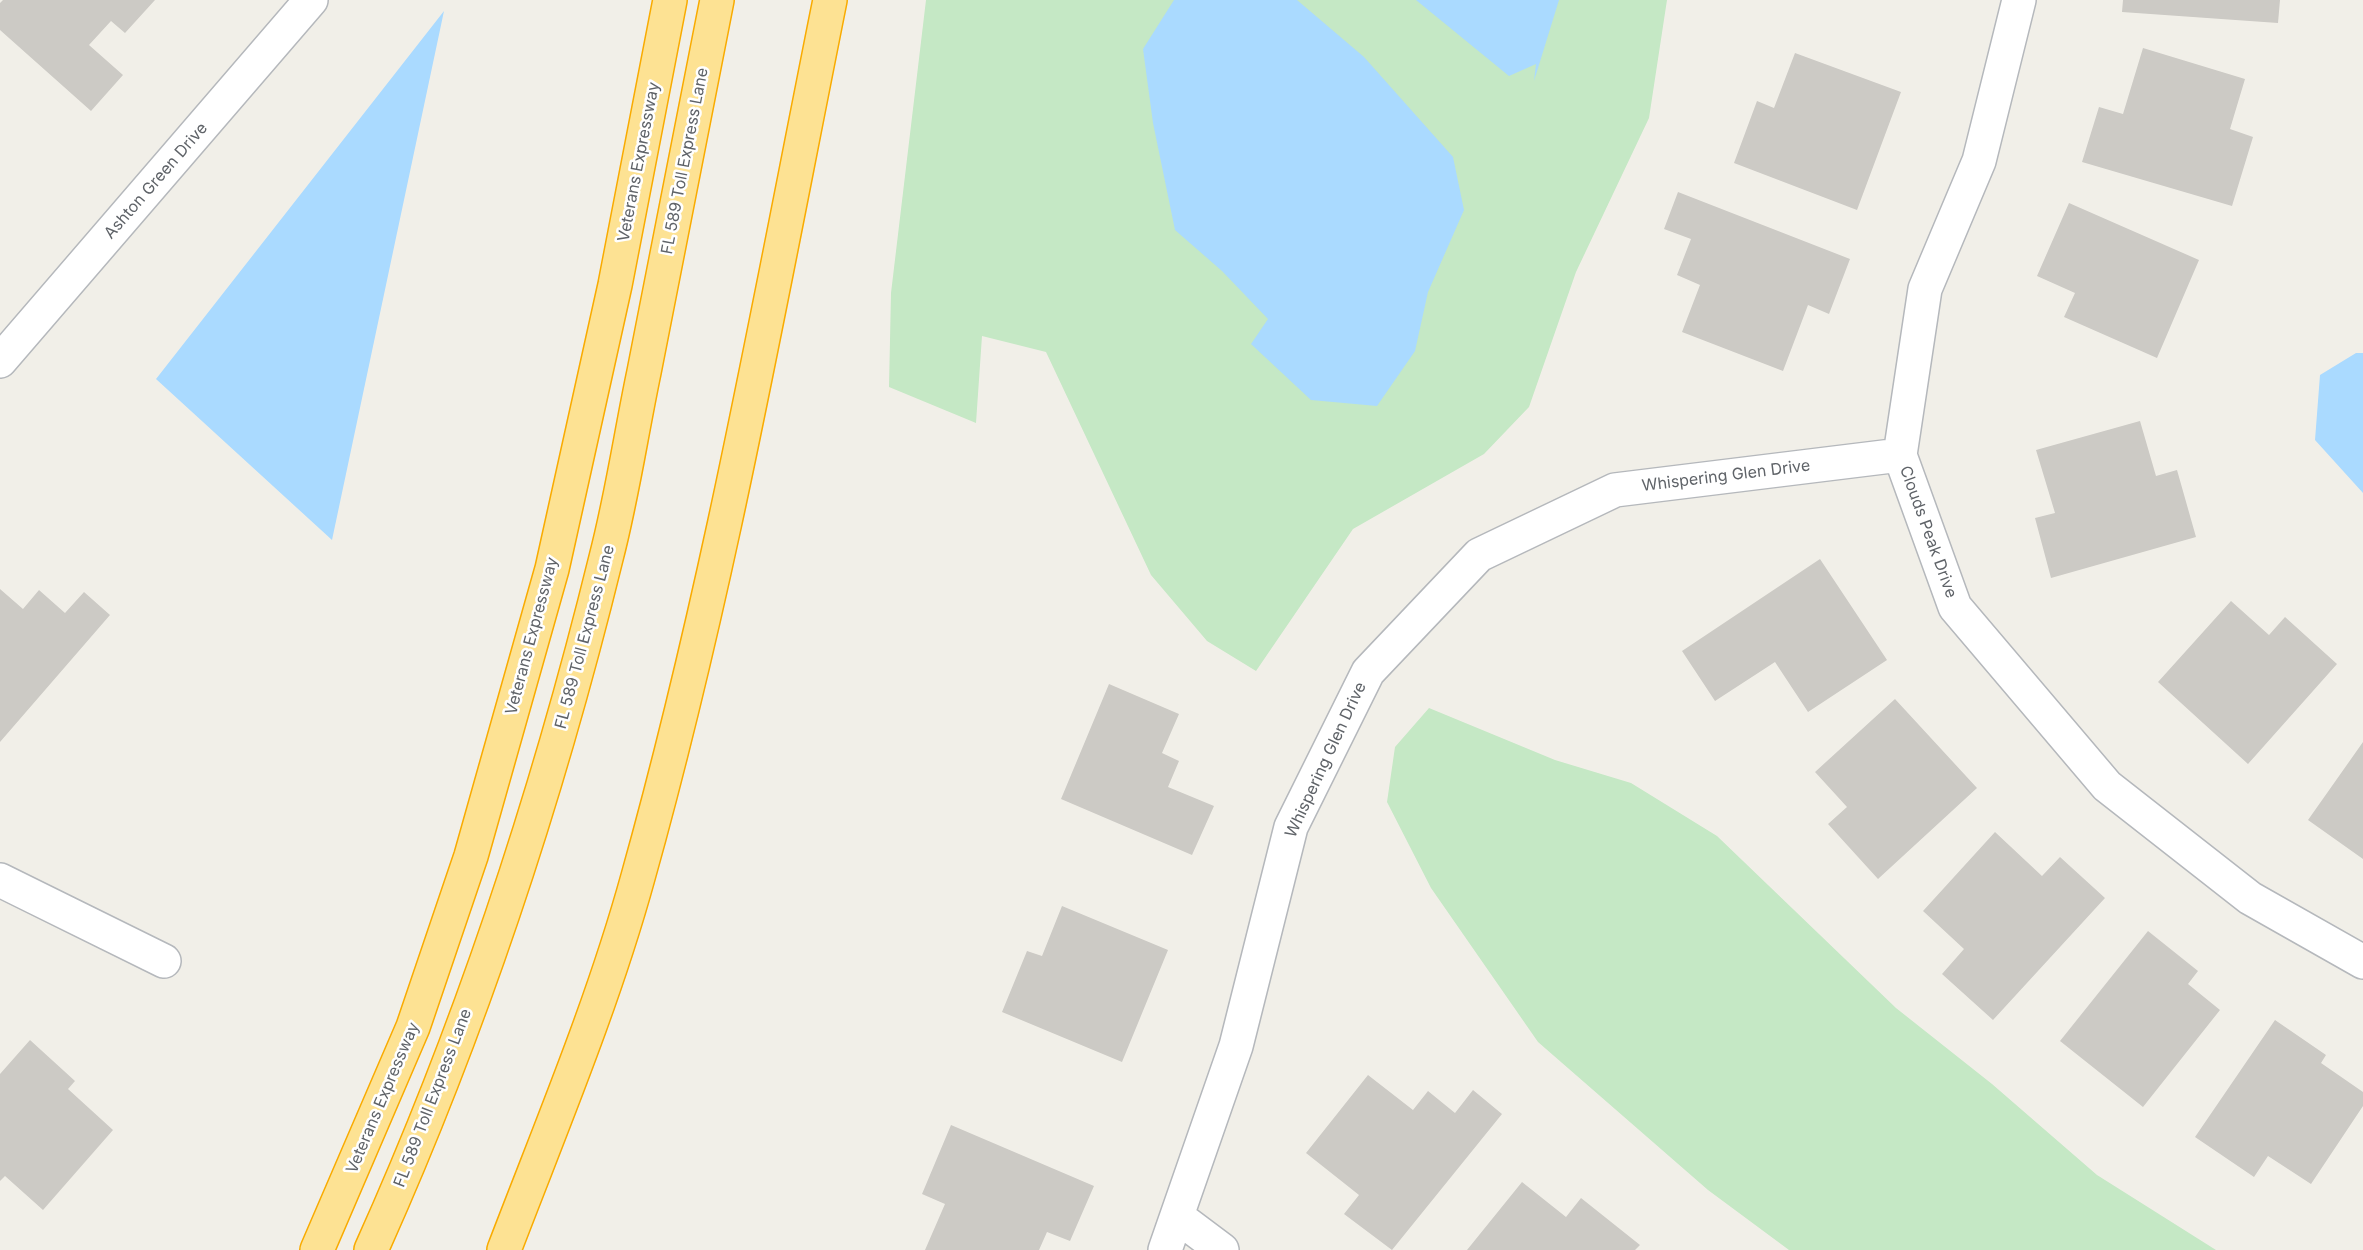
<!DOCTYPE html>
<html>
<head>
<meta charset="utf-8">
<style>
  body { margin:0 }
  canvas { display:block; background:#f1efe8 }
</style>
</head>
<body>
<canvas width="2363" height="1250"></canvas>
<script>
const g = document.querySelector('canvas').getContext('2d');
g.lineJoin = 'round';
function fillPath(path, color) {
  g.fillStyle = color;
  g.fill(path, 'evenodd');
}
function stroke(path, color, width, dash) {
  g.strokeStyle = color;
  g.lineWidth = width;
  g.lineCap = dash ? 'butt' : 'round';
  g.setLineDash(dash || []);
  g.stroke(path);
}
function drawText(font, color, halo, rows, align = 'center') {
  g.font = font + ' Inter,sans-serif';
  g.lineWidth = 5;
  g.setLineDash([]);
  g.textBaseline = 'middle';
  g.strokeStyle = halo;
  g.fillStyle = color;
  for (const [text, x, y, turn = 0] of rows) {
    g.save();
    g.translate(x, y);
    g.rotate((+turn || 0) * Math.PI / 180);
    g.textAlign = isNaN(turn) ? turn : align;
    if (halo) g.strokeText(text, 0, 0);
    g.fillText(text, 0, 0);
    g.restore();
  }
}
const green = new Path2D(`
  M926,0h741l-18,118 -73,154 -47,135 -45,47 -131,75 -97,142 -49,-30 -56,-66 -105,-223 -64,-16 -6,87 -87,-36 2,-94z
  M1429,708l126,52 76,23 86,53 179,172 96,76 105,91 119,75h-427l-81,-60 -170,-148 -107,-154 -44,-86 8,-55z`);
const water = new Path2D(`
  M1174,0h123l67,57 89,100 11,53 -36,82 -13,59 -38,55 -66,-6 -60,-56 17,-25 -46,-48 -47,-41 -22,-107 -10,-74z
  M1416,0h143l-25,81 2,-17 -27,12z
  M444,11l-112,529 -176,-161z
  M2356,353h7v140l-48,-53 5,-65z`);
const building = new Path2D(`
  M3,0h152l-30,33 -14,-12 -22,24 34,30 -32,36 -91,-81v-27z
  M2123,0h157l-2,23 -156,-11z
  M2143,48l102,31 -15,50 23,8 -21,69 -150,-44 17,-55 24,7z
  M1795,53l106,39 -44,118 -123,-47 23,-62 17,7z
  M1678,192l172,67 -21,55 -21,-9 -25,66 -101,-39 18,-47 -23,-10 14,-36 -27,-10z
  M2069,203l130,57 -42,98 -93,-41 11,-24 -38,-17z
  M2140,421l16,55 21,-6 19,67 -145,41 -16,-60 20,-5 -19,-63z
  M1820,559l67,101 -79,52 -33,-50 -60,39 -33,-50z
  M0,589l23,20 16,-19 26,23 19,-21 26,23 -110,127z
  M2231,601l38,34 16,-18 52,47 -89,100 -90,-82z
  M1109,684l70,30 -17,39 17,8 -11,26 46,19 -22,49 -131,-56z
  M1895,699l82,89 -99,91 -50,-55 19,-17 -32,-35z
  M2363,742v117l-55,-39z
  M1995,832l47,44 18,-19 45,41 -112,122 -51,-46 22,-25 -41,-38z
  M1062,906l106,44 -46,112 -120,-50 25,-61 15,5z
  M2148,931l50,40 -10,13 32,26 -77,97 -83,-66z
  M2275,1020l51,35 -5,8 42,29v14l-52,78 -43,-28 -14,21 -59,-40z
  M30,1040l45,41 -7,8 45,41 -70,80 -38,-34 -5,5v-107z
  M1368,1075l45,35 15,-19 27,22 18,-23 29,24 -110,136 -48,-36 15,-19 -53,-42z
  M951,1125l143,61 -24,55 -23,-9 -8,18h-114l20,-46 -23,-10z
  M1522,1182l44,35 15,-19 59,47 -5,5h-168z`);
const minor = new Path2D(`
  M2019,0l-40,161 -54,128 -25,166 55,152 152,179 143,112 113,64
  M0,361l311,-361
  M0,880l164,81
  M1178,1217l44,33
  M1165,1250l71,-204 55,-219 77,-155 111,-117 136,-65 285,-35`);
const highway = new Path2D(`
  M317,1250l96,-223 58,-171 81,-287 63,-284 55,-285
  M371,1250c100,-222 177,-456 235,-692 16,-61 25,-124 38,-186 24,-124 49,-248 73,-372
  M504,1250c47,-123 99,-246 134,-373 81,-289 133,-583 192,-877`);
const streetNames = [
  ["FL 589 Toll Express Lane",685,161,-79],
  ["Veterans Expressway",639,162,-79],
  ["Ashton Green Drive",156,181,-49],
  ["Whispering Glen Drive",1726,476,-7],
  ["Clouds Peak Drive",1928,532,70],
  ["Veterans Expressway",532,636,-75],
  ["FL 589 Toll Express Lane",585,637,-75],
  ["Whispering Glen Drive",1326,760,-65],
  ["Veterans Expressway",383,1098,-67],
  ["FL 589 Toll Express Lane",433,1098,-69]
];
fillPath(green, '#c5e8c5');
fillPath(water, '#aadaff');
fillPath(building, '#cccac5');
stroke(minor, '#b5b8bc', 36);
stroke(highway, '#f9ab00', 36);
stroke(minor, '#fff', 33);
stroke(highway, '#fde293', 33);
drawText('16px', '#5f6368', '#fff', streetNames);
</script>
</body>
</html>
